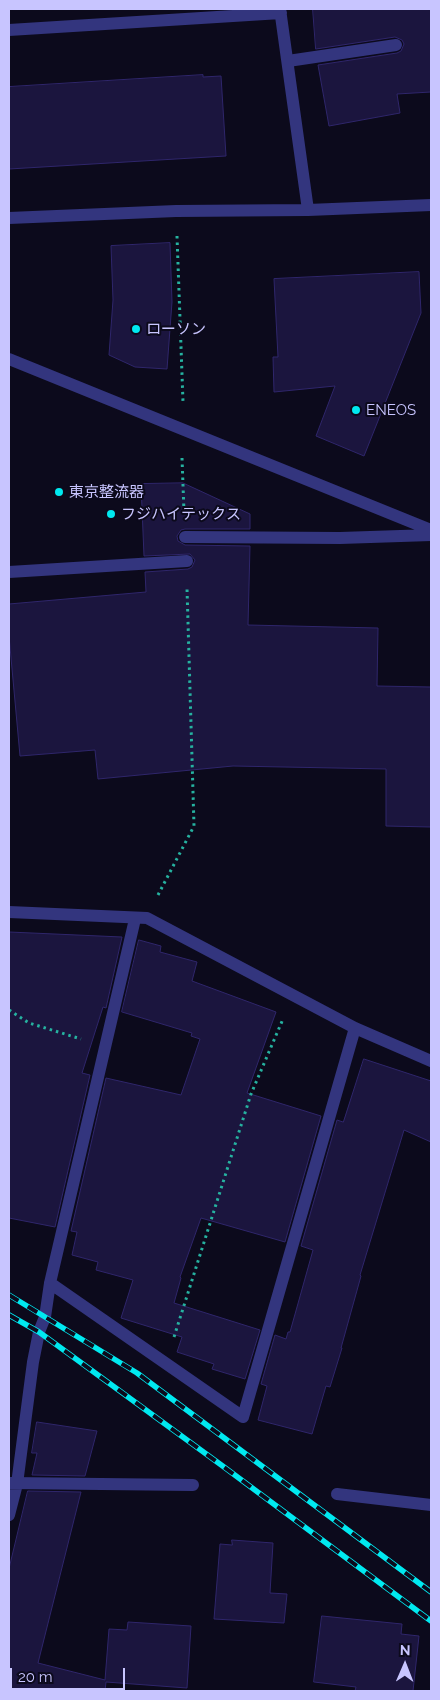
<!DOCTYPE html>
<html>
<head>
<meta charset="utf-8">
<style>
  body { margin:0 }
  #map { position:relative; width:440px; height:1700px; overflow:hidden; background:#0c0a1c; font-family:Raleway,sans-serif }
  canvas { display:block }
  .frame { position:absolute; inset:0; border:10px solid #c8c5ff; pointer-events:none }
  .north { position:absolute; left:380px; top:1640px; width:50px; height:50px; -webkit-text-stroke:4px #0c0a1c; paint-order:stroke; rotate:1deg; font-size:14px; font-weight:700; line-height:20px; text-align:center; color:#c8c5ff }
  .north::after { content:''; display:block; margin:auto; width:18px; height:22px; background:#c8c5ff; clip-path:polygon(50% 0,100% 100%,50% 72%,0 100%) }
  .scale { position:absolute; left:10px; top:1668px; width:115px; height:22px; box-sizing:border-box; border:2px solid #c8c5ff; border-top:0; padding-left:6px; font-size:15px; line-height:18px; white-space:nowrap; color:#c8c5ff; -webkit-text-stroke:4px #0c0a1c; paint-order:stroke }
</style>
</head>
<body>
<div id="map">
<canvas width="440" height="1700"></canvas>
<div class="frame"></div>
<div class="north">N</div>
<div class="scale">20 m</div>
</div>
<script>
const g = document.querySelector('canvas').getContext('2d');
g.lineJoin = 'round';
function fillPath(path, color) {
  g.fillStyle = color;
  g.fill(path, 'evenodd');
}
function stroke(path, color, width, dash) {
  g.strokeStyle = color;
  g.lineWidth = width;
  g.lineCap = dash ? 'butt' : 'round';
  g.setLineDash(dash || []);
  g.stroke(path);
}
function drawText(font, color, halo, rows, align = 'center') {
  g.font = font + ' Raleway,"Noto Sans JP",sans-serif';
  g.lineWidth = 4;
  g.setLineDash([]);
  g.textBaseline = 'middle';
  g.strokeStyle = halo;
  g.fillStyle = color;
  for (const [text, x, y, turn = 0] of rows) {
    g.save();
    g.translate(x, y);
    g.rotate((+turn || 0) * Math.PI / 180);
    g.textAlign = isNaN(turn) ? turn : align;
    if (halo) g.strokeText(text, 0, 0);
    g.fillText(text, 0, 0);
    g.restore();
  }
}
const building = new Path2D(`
  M313,9h118v83l-34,2 3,19 -71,13 -11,-61 79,-12 4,-2 3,-7 -2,-4 -7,-3 -79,12z
  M203,75v2l18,-1 5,80 -217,13v-82z
  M170,243l2,59 -5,67 -32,-2 -26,-12 4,-55 -2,-54z
  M419,272l2,41 -57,143 -48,-20 19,-50 -61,6 -1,-35h5l-4,-78z
  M183,483l67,31v15h-65l-4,1 -4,6 1,5 7,4 65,1 -2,79 130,3 -1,58 54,1v140l-45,-1v-57l-153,-3 -135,13 -3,-29 -75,6 -11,-120v-32l137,-12 -1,-20 43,-3 4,-2 3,-7 -5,-6 -46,2 -3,-72z
  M9,932l113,5 -16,71 -3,-1 -21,66 8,2 -35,152 -46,-9z
  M139,940l22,6 -1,6 37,10 -5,19 84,31 -29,81 74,23 -36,126 -84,-24 -21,59 1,1 -7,25 86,27 -15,49 -33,-10 2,-5 -37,-12 5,-15 -61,-19 12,-38 -37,-10 2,-8 -26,-7 5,-23 -6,-1 35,-153 75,17 19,-56 -9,-3 1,-3 -70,-21z
  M364,1059l67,22v61l-27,-12 -44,145 1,1 -20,72h1l-12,39 -4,-1 -14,48 -54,-14 9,-34 -6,-2 14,-49 11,4 2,-7h2l23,-82 -12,-4 36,-126 6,2z
  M37,1422l60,9 -12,45 -53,-1 5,-22h-5z
  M28,1491l53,1 -43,171 67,17 4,-51 18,1 1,-8 63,4 -4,62 -81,-6 -1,9h-96v-122z
  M232,1540l41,3 -3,50 17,1 -3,29 -70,-4 6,-75 12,1z
  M322,1616l80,8 -1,10 18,2 -6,55h-58l1,-4 -42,-5z`);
const path = new Path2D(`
  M177,236l6,166
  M182,458l2,54
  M158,895l36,-69 -7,-238
  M9,1010l20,13 52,16
  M174,1337l77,-243 32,-75`);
const minor = new Path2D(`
  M9,30l272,-17
  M288,61l108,-16
  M308,210l123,-5
  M9,218l167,-7 132,-1 -28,-201
  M9,359l422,171
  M185,537l155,1 91,-3
  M9,572l178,-11
  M9,912l138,6 208,110 76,33
  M50,1283l193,134 112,-389
  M9,1483l184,2
  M337,1494l94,11
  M9,1515l8,-31 16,-122 6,-30 6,-15 5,-34 85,-364`);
const rail = new Path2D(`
  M9,1295l128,78 294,219
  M9,1315l30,17 185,135 207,154`);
const markers = [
  [136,329,5,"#00e9f0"],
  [356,410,5,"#00e9f0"],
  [59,492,5,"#00e9f0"],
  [111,514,5,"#00e9f0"]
];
const poiNames = [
  ["ローソン",146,329],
  ["ENEOS",366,410],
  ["東京整流器",69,492],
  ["フジハイテックス",121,514]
];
fillPath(building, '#1b153e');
stroke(building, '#2f266b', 1);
stroke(path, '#26b2a0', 3, [2.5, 4]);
stroke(minor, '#33357e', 12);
stroke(rail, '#00e9f0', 5.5);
stroke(rail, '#0c0a1c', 4, [11]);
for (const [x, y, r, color] of markers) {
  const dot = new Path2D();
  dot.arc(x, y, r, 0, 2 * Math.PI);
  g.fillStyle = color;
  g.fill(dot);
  stroke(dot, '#0c0a1c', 2);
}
drawText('15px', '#c8c5ff', '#0c0a1c', poiNames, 'left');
</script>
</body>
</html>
